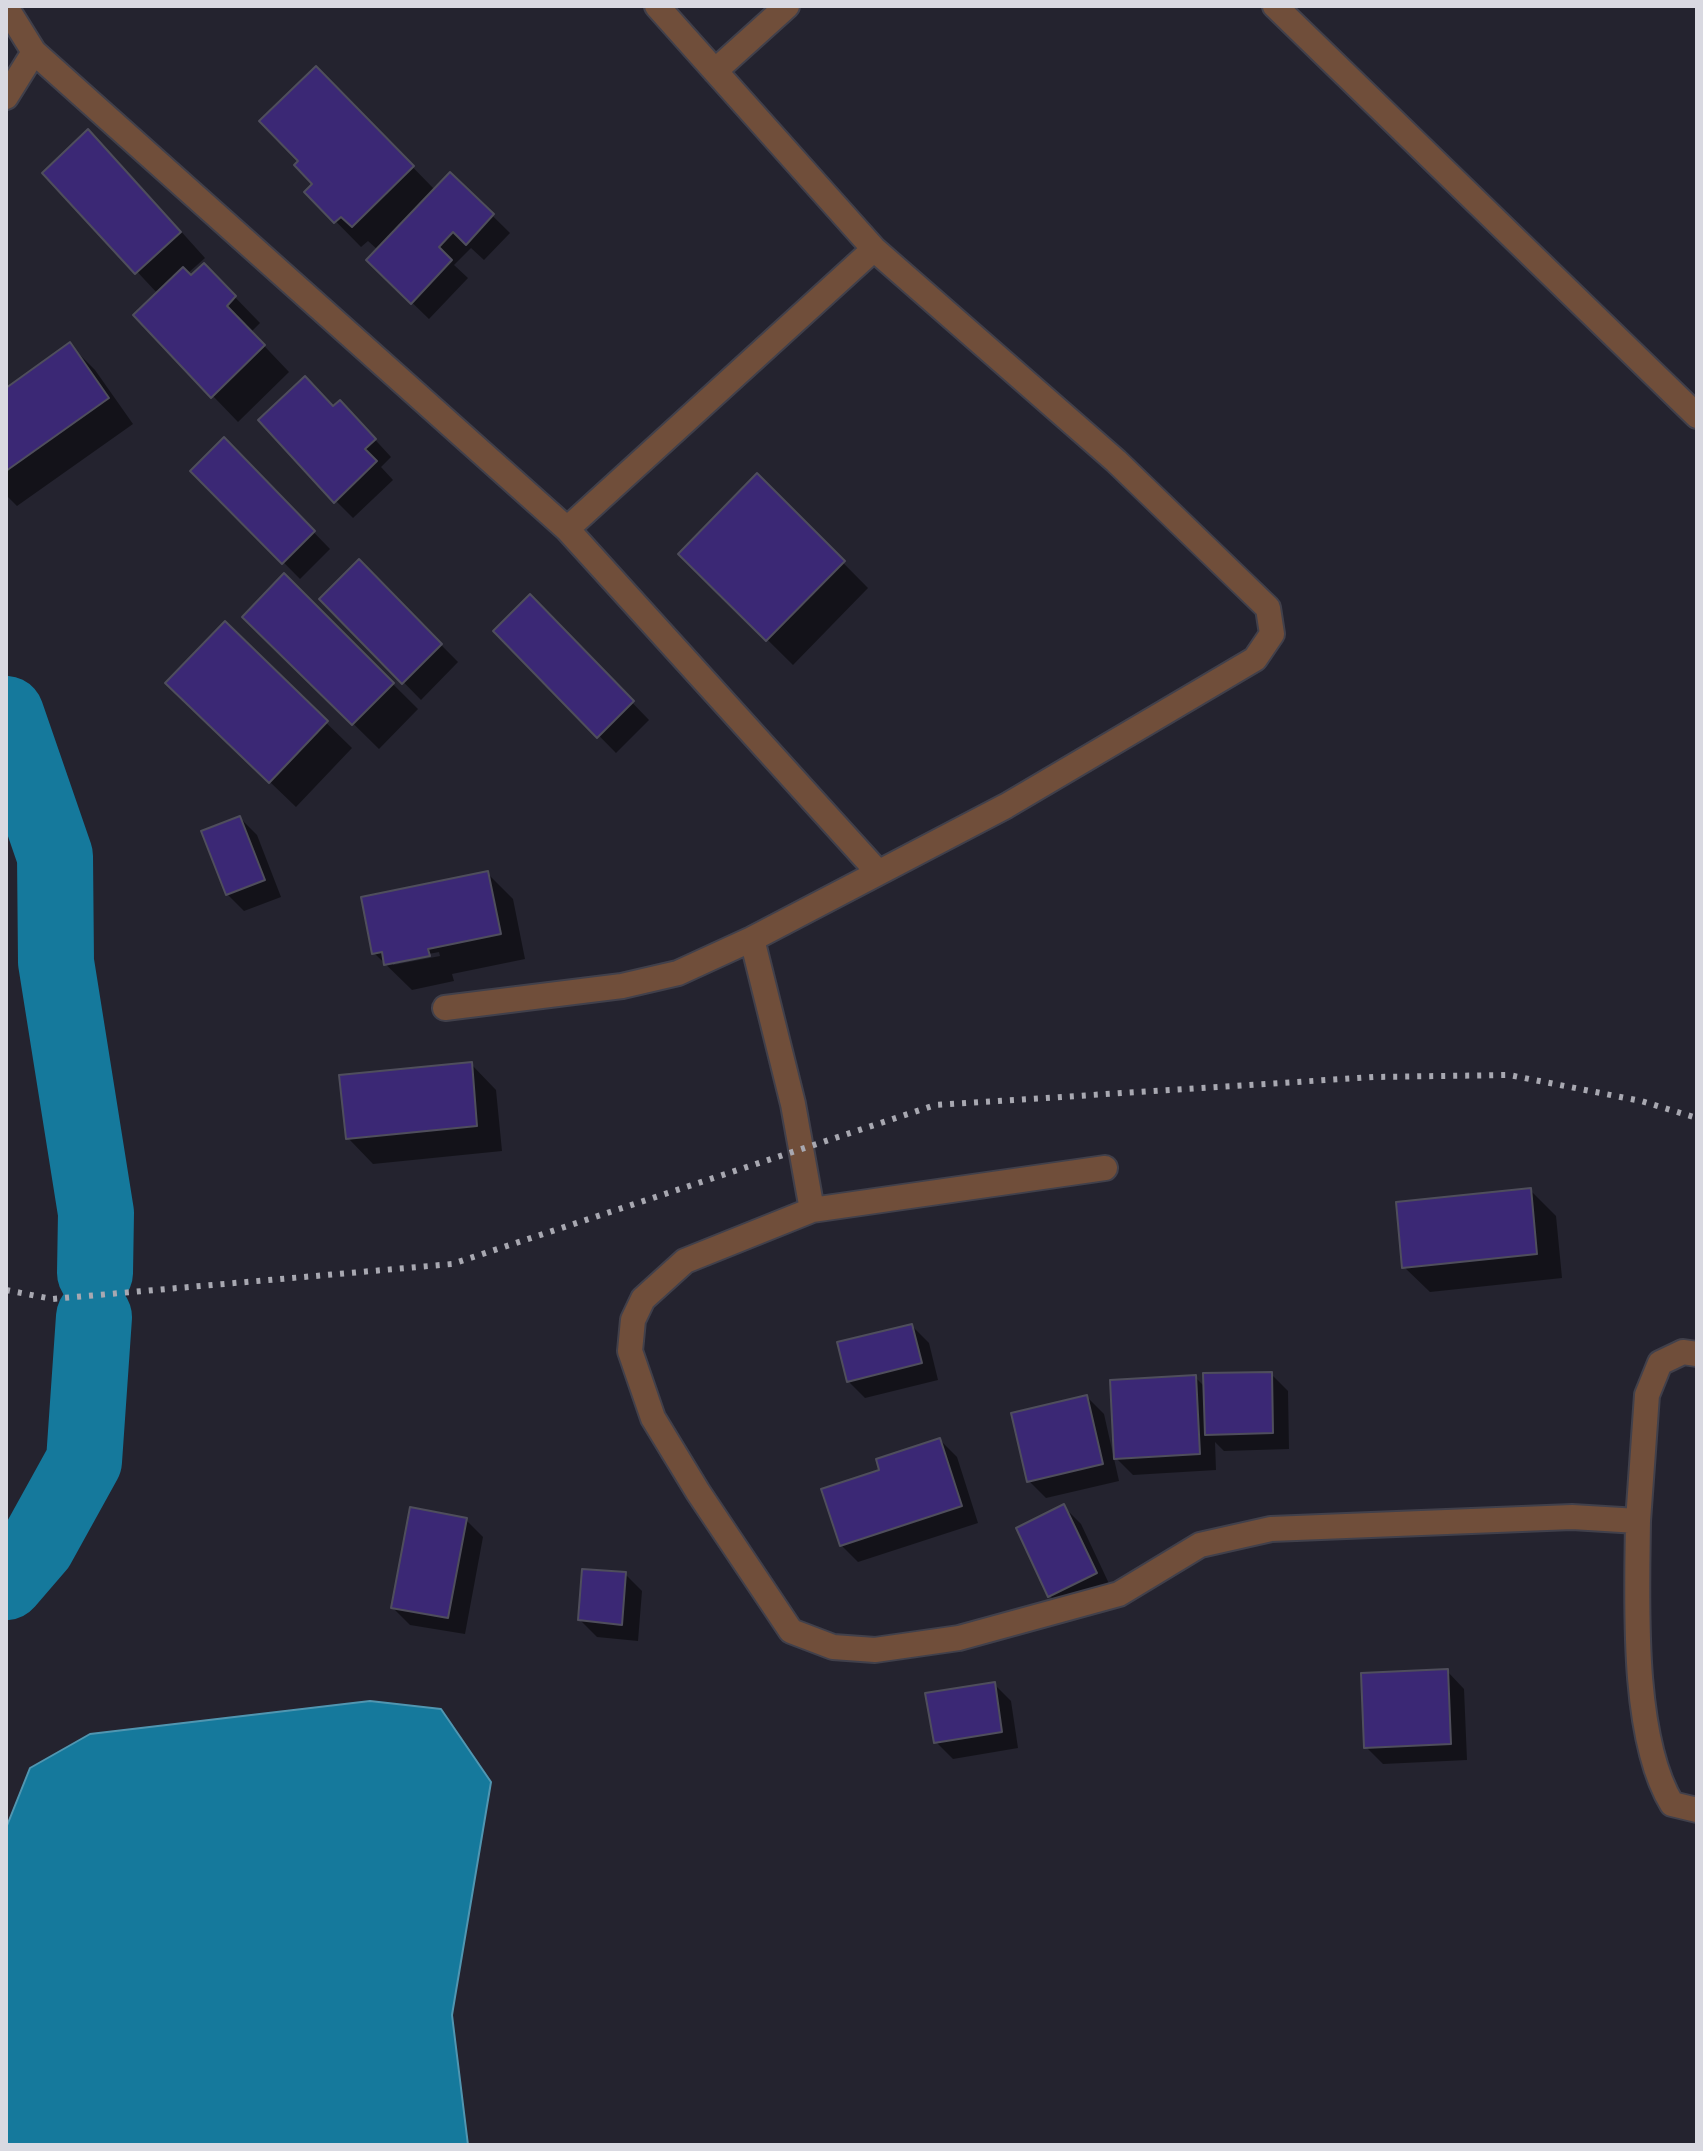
<!DOCTYPE html>
<html>
<head>
<meta charset="utf-8">
<style>
  body { margin:0 }
  #map { position:relative; width:1703px; height:2151px; overflow:hidden; background:#24232f; font-family:"Fira Sans Condensed",sans-serif }
  canvas { display:block }
  .frame { position:absolute; inset:0; border:8px solid #d9d9e1; pointer-events:none }
</style>
</head>
<body>
<div id="map">
<canvas width="1703" height="2151"></canvas>
<div class="frame"></div>
</div>
<script>
const g = document.querySelector('canvas').getContext('2d');
g.lineJoin = 'round';
function fillPath(path, color) {
  g.fillStyle = color;
  g.fill(path, 'evenodd');
}
function stroke(path, color, width, dash) {
  g.strokeStyle = color;
  g.lineWidth = width;
  g.lineCap = dash ? 'butt' : 'round';
  g.setLineDash(dash || []);
  g.stroke(path);
}
const water = new Path2D(`
  M370,1701l71,8 50,73 -39,233 16,130h-462v-317l24,-60 60,-34z`);
const shadow = new Path2D(`
  M316,68l119,122 15,-16 60,59 -26,27 -13,-12 -17,17 14,13 -39,41 -61,-59 10,-10 -10,-9 -7,6 -54,-55 7,-8 -13,-23z
  M114,157l91,101 -18,16 42,17 31,32 -9,9 38,40 -51,50 -25,-26 -55,-102 -113,-121z
  M70,345l25,25 38,54 -116,82 -11,-11v-105z
  M334,408l22,11 35,38 -10,10 12,13 -40,38 -17,-17z
  M224,440l106,109 -30,30 -107,-108z
  M757,476l111,112 -75,77 -112,-111z
  M359,562l99,100 -37,38 -99,-101z
  M284,576l134,133 -39,40 -134,-132z
  M530,597l119,123 -33,33 -120,-122z
  M225,624l127,124 -56,59 -103,-99z
  M240,818l17,17 24,62 -37,14 -17,-17z
  M487,873l26,26 12,60 -73,15 2,7 -42,9 -38,-37zM439,952l1,4 -47,9v-4z
  M471,1064l25,26 6,61 -129,13 -25,-26z
  M1530,1190l26,26 6,62 -132,14 -26,-25z
  M912,1326l17,17 9,37 -73,18 -17,-17z
  M1271,1374l17,17 1,58 -65,2 -9,-9 1,28 -83,5 -18,-18 80,-80 11,11z
  M1087,1397l17,17 15,67 -73,17 -17,-17z
  M940,1440l17,17 21,66 -120,39 -17,-17 40,-74z
  M1064,1507l17,17 31,66 -45,23 -17,-17z
  M466,1520l17,17 -18,97 -55,-9 -17,-17z
  M625,1574l17,17 -4,50 -41,-4 -17,-17z
  M1447,1671l17,18 3,71 -84,4 -17,-17z
  M994,1684l17,17 7,47 -65,11 -17,-17z`);
const river = new Path2D(`
  M6,714l49,142 1,106 40,251 -1,60
  M6,1582l31,-36 47,-85 10,-144`);
const building = new Path2D(`
  M316,66l98,100 -62,61 -11,-10 -7,6 -30,-31 8,-8 -18,-19 4,-4 -39,-40z
  M88,129l93,103 -46,42 -93,-101z
  M450,172l44,42 -28,31 -13,-13 -14,15 13,13 -41,44 -45,-44z
  M204,263l32,33 -9,10 38,39 -54,53 -78,-83 50,-48 8,8z
  M70,342l39,56 -103,73v-83z
  M305,376l28,30 7,-6 36,39 -11,10 12,12 -43,42 -76,-83z
  M224,437l91,94 -33,33 -92,-93z
  M757,473l88,88 -79,80 -88,-87z
  M359,559l83,85 -40,40 -83,-85z
  M284,573l110,110 -42,42 -110,-108z
  M530,594l104,107 -37,37 -104,-107z
  M225,621l103,100 -59,62 -104,-100z
  M240,816l25,64 -39,15 -25,-64z
  M488,871l13,63 -73,15 2,7 -46,9 -2,-13 -10,2 -11,-57z
  M472,1062l5,64 -131,13 -7,-64z
  M1531,1188l6,66 -135,14 -6,-66z
  M912,1324l10,39 -75,19 -10,-40z
  M1272,1372l1,61 -68,2 -2,-62z
  M1196,1375l4,79 -86,5 -4,-79z
  M1087,1395l16,69 -76,18 -16,-69z
  M940,1438l22,68 -122,40 -19,-57 58,-19 -3,-11z
  M1064,1504l33,69 -49,24 -32,-69z
  M410,1507l57,11 -19,100 -57,-10z
  M582,1569l44,3 -4,53 -44,-5z
  M1448,1669l3,75 -87,4 -3,-75z
  M995,1682l7,50 -68,11 -9,-50z`);
const minor = new Path2D(`
  M1275,6l422,410
  M6,7l28,45 -28,45
  M34,52l533,477 307,-280
  M715,71l72,-65
  M567,529l310,342
  M752,939l41,165 19,106
  M445,1008l177,-22 56,-13 74,-34 254,-133 249,-147 17,-25 -4,-26 -152,-147 -242,-212 -217,-243
  M1105,1168l-293,42 -127,51 -42,38 -10,21 -3,31 23,67 45,74 93,139 42,16 42,3 84,-12 160,-44 81,-49 71,-16 301,-12 66,4c-1,79 -7,216 34,283l25,6
  M1638,1521l9,-126 13,-32 23,-11 14,2`);
const rail = new Path2D(`
  M6,1290l46,9 400,-35 483,-159 439,-28 135,-2 132,26 56,17`);
fillPath(water, '#15799c');
stroke(water, '#5096b1', 2);
fillPath(shadow, '#0007');
stroke(river, '#15799c', 76);
fillPath(building, '#3b2875');
stroke(building, '#4f4e5c', 2);
stroke(minor, '#41404b', 28);
stroke(minor, '#704e3a', 24);
stroke(rail, '#a8a8b1', 6, [4, 8]);
</script>
</body>
</html>
